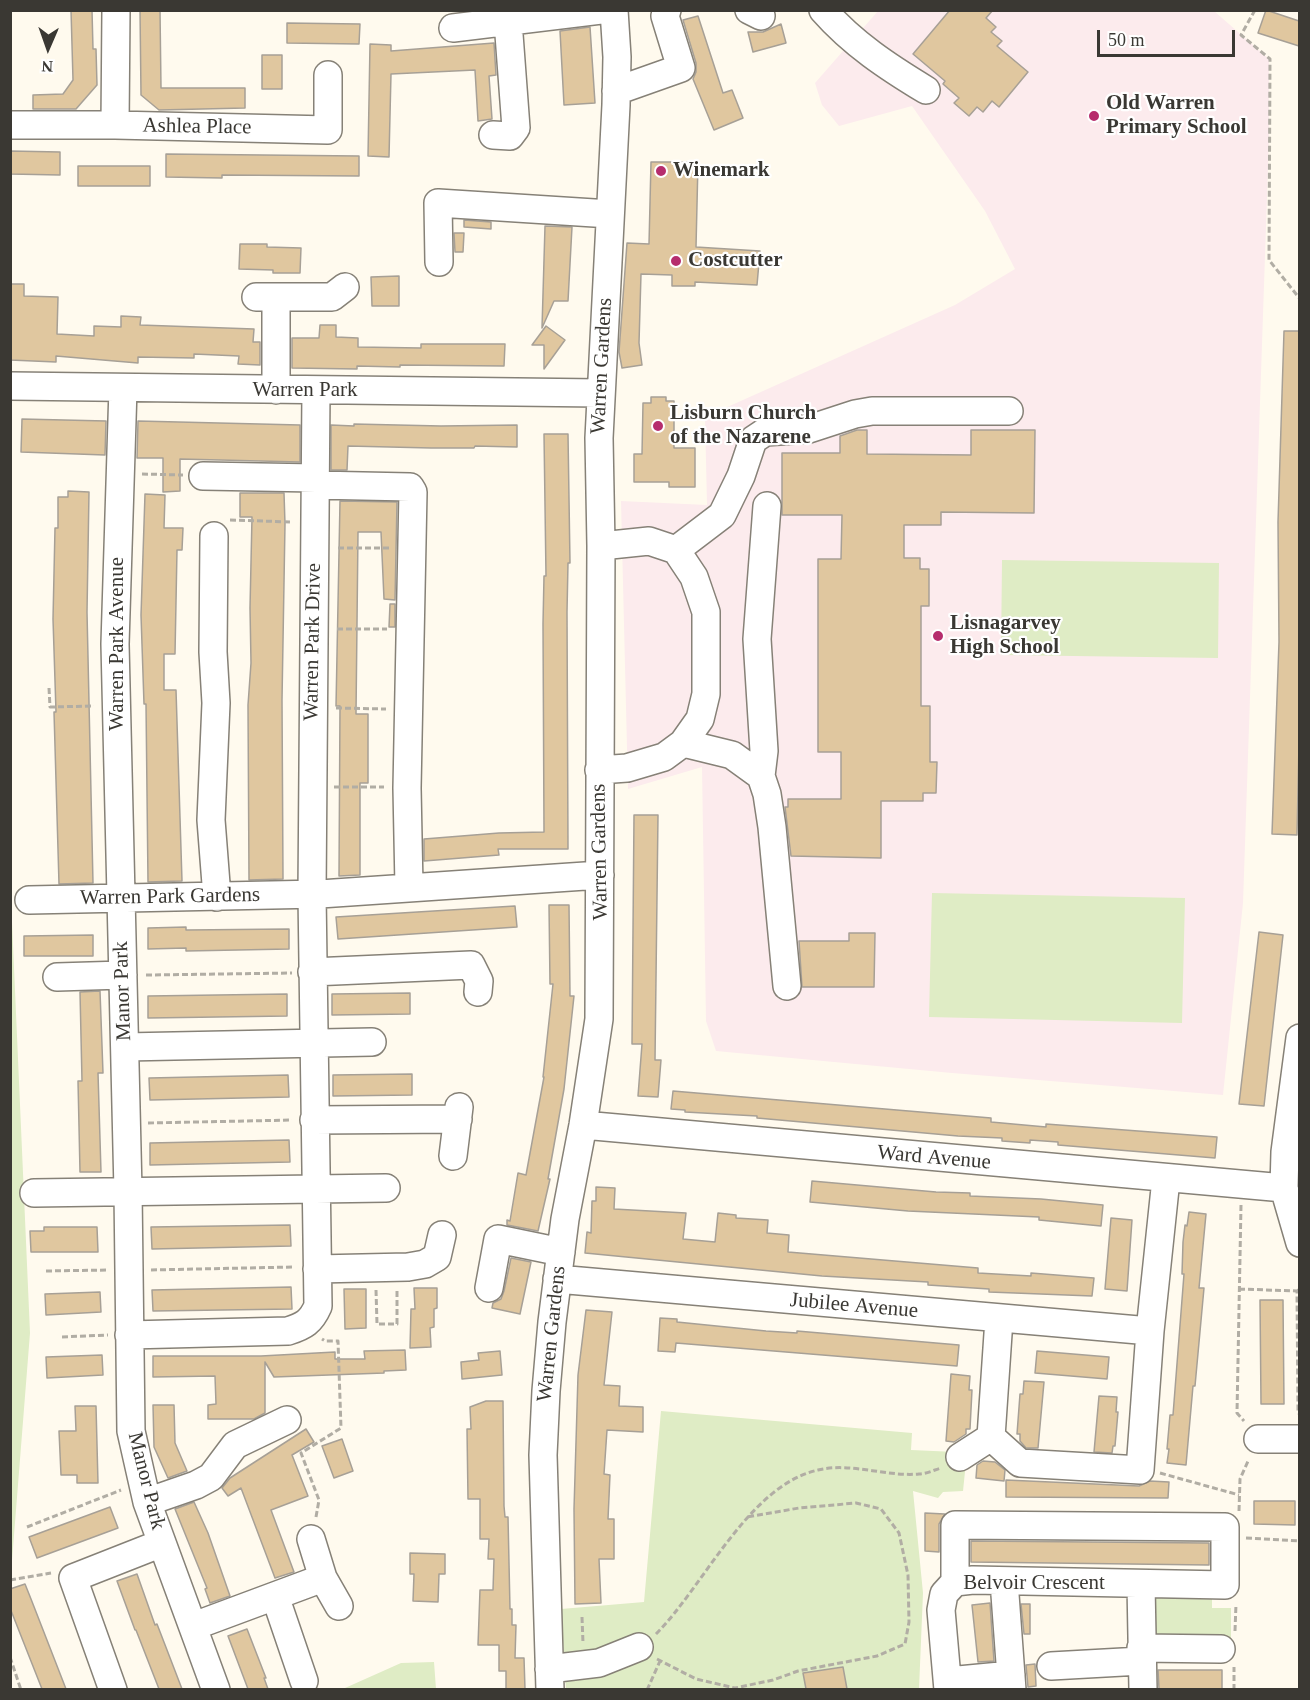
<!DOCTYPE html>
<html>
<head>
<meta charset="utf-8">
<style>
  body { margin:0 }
  #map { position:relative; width:1310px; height:1700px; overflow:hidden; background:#fffaee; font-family:Georgia,serif }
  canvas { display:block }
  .frame { position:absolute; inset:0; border:12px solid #3a3833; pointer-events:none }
  .north { position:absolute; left:18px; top:18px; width:60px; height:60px; -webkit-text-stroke:4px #fff; paint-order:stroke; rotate:182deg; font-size:16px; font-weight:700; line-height:24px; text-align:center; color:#3a3833 }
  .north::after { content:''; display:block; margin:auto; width:21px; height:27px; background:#3a3833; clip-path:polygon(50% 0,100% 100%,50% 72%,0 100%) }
  .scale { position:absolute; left:1097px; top:30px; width:138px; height:27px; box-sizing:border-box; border:3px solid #3a3833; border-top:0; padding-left:8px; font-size:18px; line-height:21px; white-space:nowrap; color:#3a3833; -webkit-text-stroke:4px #fff; paint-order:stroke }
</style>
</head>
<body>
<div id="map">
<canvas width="1310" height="1700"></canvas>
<div class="frame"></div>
<div class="north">N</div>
<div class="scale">50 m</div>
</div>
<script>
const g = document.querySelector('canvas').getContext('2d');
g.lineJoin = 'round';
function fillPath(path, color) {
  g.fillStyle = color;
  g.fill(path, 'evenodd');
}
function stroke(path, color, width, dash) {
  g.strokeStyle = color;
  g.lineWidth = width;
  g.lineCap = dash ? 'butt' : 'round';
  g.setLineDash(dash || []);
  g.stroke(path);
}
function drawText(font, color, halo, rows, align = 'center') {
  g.font = font + ' Georgia,serif';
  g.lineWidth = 4.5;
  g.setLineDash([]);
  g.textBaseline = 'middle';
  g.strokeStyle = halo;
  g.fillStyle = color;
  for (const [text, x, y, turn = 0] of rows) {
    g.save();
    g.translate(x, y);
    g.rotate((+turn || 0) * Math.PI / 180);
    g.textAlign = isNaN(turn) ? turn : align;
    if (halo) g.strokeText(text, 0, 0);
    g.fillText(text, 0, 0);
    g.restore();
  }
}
const education = new Path2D(`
  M878,11h336l55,48v79l-26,765 -20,192 -271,-22 -236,-22 -10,-30 -4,-254 -74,22 -7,-288 86,4 -2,-88 250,-112 60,-36 -30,-58 -73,-105 -73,20 -17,-21 -7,-22z`);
const green = new Path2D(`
  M1002,560l217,3 -1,95 -217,-3z
  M932,893l253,5 -3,125 -253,-6z
  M11,899l19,434 -19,240z
  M661,1411l251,22 -1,17 45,2 10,10 -3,29 -20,1 -5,6 -25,-7 10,102 -4,96h-353l-5,-80 83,-7z
  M1153,1598h59v10h19v32l-78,-1z
  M434,1662l2,27 -91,-1 56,-25z`);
const building = new Path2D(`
  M71,10h21l1,39h3l1,36 -21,24h-43v-14l30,-1 10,-14z
  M140,10h20l1,78h84v20l-86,2 -18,-15z
  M950,10h43l-7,8 10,9 -5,5 11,9 -5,5 31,26 -29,35 -7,-6 -9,11 -6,-5 -8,9 -15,-13 5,-5 -16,-14 2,-3 -32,-27z
  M1266,10l33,11v25l-41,-13z
  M698,16l25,77 9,-3 11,28 -29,12 -21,-51 3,-7v-9l-13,-43z
  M287,23l73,1 -1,20 -72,-1z
  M781,24l5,19 -33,9 -5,-20h15z
  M590,27l5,76 -31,2 -4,-74z
  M494,43l2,32 -7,1 3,43 -14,2 -3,-51 -84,4 -2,83 -21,-1 2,-112 21,1v6z
  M262,55h20v34h-20z
  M10,151l50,1v23l-50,-1z
  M166,154l193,2v20l-137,-1v3l-56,-1z
  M651,162h47l-2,85 64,4 -3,34 -62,-3v4h-23v-11l-31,-1 -2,69 3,22 -20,3 -3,-16 8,-109 22,1z
  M78,166h72v20h-72z
  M464,220l27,2v7l-27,-2z
  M545,226l27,1 -4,74h-14l-12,27z
  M454,233h10l-1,19h-8z
  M240,244h27v3l34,1 -1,25h-27v-3l-34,-1z
  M399,276v30h-27l-1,-29z
  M10,284h14v12l34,1 -1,37 37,2v-10l27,1v-11l20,1 -1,8 114,4 -1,13h7v23l-22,-1 1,-8 -45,-2v4l-56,-1v6l-82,-7v6l-46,-2z
  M320,325h16v12l22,1v9l63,1v-4h84l-1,22 -104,-1v2l-43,-1v3l-65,-1v-30h27z
  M546,326l19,14 -21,29v-24h-12z
  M1284,331h15v413l-2,91 -25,-1 7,-192 -1,-120z
  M651,397h15v4h8v47h21v39h-26v-5h-35v-28h8l1,-51h8z
  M22,419l84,2 -1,34 -84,-3z
  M138,421l162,4v37l-120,-3v32l-17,1v-34h-26z
  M354,424l87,2 76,-1v22l-42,-1 -1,2h-43l-83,-2 -1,24h-16v-45l23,1z
  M857,430h10v24l104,1v-25h64l-1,83 -93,-1v13h-37v33h16v11h9v37h-8v100h9v56h7l-1,31h-13v8h-42v57l-90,-2 -6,-49h3v-8h53v-47h-23v-193h23l1,-44h-60v-62h58v-17z
  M544,434h24l2,129h-2l-1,49 1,237h-70l1,6 -75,6v-22l75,-6 45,-1 -1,-208 1,-48h2z
  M68,491l21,1 -2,120 6,271 -34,1 -5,-172h2l-3,-93 2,-91h3v-31h10z
  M240,493h44l1,31 -3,176 1,179 -34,1 -1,-175 3,-42 -1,-55 2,-91h-12z
  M145,494l20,1 -1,33h19l-1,22h-5l-2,104h-11v36h12l6,191 -34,1 -2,-178h-2l-3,-89z
  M340,501l57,1 -2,98 -11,-1 -3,-67h-23l-2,182h12v69h-8v92l-21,1 1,-170h-4z
  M390,604h5v23h-6z
  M634,815h24l-3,245h6l-3,37 -20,-1 4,-52h-10z
  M549,905h20l1,91h4l-10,93 -16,90h2l-12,52 -31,-6v-5l3,1 8,-48 8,2 18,-98h-1l10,-93h-3z
  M515,906l2,21 -179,12 -2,-22z
  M186,927v3l103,-1v20l-103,2v-3l-38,1v-21z
  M1259,932l24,3 -19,171 -25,-2z
  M849,933h26l-1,54h-72l-3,-46h50z
  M93,935v21h-69v-20z
  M100,991l3,82h-5l3,99h-21l-2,-91h4l-2,-89z
  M410,993v21l-78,1v-21z
  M287,994v22l-139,2v-22z
  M412,1074v21l-79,1v-21z
  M288,1075l1,22 -139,3 -1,-22z
  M673,1091l318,27v4l55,5v-3l171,13 -2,21 -157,-13v-3l-28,-2v3l-28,-2v-3l-44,-2 -201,-18v-2l-72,-4v-2l-14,-1z
  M289,1140l1,22 -140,3v-22z
  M812,1181l124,11 34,1v3l71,3 62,6 -2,21 -62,-6v-3l-131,-6 -98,-9z
  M596,1187l19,1 -1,21 72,4 -3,26 32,3 3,-29 18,2v3l32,2 -1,13 22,2 -1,17 190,16v5l53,3v-3l63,5 -2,18 -103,-4v-3l-61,-4v-3l-106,-6 -237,-23 2,-21 4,1 1,-32h4z
  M1189,1212l17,2 -7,74h5l-9,98h-2l-7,79 -19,-2 2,-14h-2l3,-34h3l11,-141h-2l1,-32 2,-17 2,1z
  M1111,1218l21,2 -5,71 -22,-2z
  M290,1225l1,21 -139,3 -1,-22z
  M44,1227h53l1,25h-67l-1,-21h14z
  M511,1258l20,4 -11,52 -28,-6 1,-5 8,-4 3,-8z
  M291,1287l1,22 -139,2 -1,-21z
  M414,1288h23v20l-3,1v18l-4,1 1,19 -21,1 1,-39h4z
  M344,1289h22v39l-21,1z
  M100,1292l1,20 -55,3 -1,-21z
  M1260,1300h23l1,104h-23z
  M586,1310l26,2 -8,73 16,1 -1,20 24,1v25l-36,-2 -3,44 6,1 -2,44h6v40h-15l2,44 -26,1 -1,-95 4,-134z
  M660,1318l17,1v3l89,9 31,2v-2l162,14 -2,21 -281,-23 -1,9 -17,-1z
  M405,1350l1,20 -22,1v2l-110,4 -9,-15v51l-11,6h-46v-14l8,-1 -1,-28 -62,1v-21h108l74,-4v7h30l-1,-8z
  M500,1351l2,24 -40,4 -1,-17 18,-2 -1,-7z
  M1037,1351l72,6 -2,22 -72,-6z
  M102,1355l1,20 -56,3 -1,-21z
  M951,1374l19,2 -1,14h3l-2,39h-4v5l-12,8 -8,-1z
  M1024,1381l20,1 -6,66h-12l-6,-7v-7h-3l3,-40h3z
  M1099,1396l18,1 -1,15h2l-3,34h-2l-1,7 -18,-1z
  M486,1401h17l1,105 1,11h3l2,92h2v16h4l-1,33h9l1,31h-19v-18h-7v-26h-21l2,-55h13l1,-31h-6l1,-20h-9v-40h-12l-1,-70h4l-1,-22z
  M153,1405h21l1,38 12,28 -19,7 -14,-31z
  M75,1406h21l2,77h-21v-8h-16l-2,-44h17z
  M306,1429l8,13 -22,13 16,41 -37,14 23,62 -19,6 -34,-90 -13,8 -6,-8 8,-10z
  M342,1439l11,32 -19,7 -12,-32z
  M983,1461l12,1 10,8 -1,11 -28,-3 1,-13z
  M1006,1480l133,6 11,-5 19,1 -1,16 -162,-1z
  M1254,1501h41v24l-41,-1z
  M194,1502l14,31 22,63 -20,7 -5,-14 2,-1 -32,-79z
  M110,1507l8,21 -81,30 -8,-21z
  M925,1513l20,1 -6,10v28l-14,-1z
  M971,1541l238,2v22l-238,-3z
  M410,1553l35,1v20h-6l-1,28 -25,-1 1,-27h-4z
  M137,1574l18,51 2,-1 25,65h-23l-23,-59h-1l-18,-49z
  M25,1584l6,15 35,90h-24l-32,-81v-19z
  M990,1603l4,58 -16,1 -6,-57z
  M1021,1604h9v30h-6z
  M247,1629l19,49h-2l4,11h-20l-20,-53z
  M1035,1664l1,22 -8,1 -2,-22z
  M843,1667l4,22h-41l-3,-16z
  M1158,1670h64v19h-63z`);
const path = new Path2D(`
  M1255,10l-14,25 29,24 -1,201 31,39
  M142,474l41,1
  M230,520l62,2
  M338,548h53
  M337,629h50
  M49,688l1,19 44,-1
  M336,708l50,1
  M334,787h50
  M146,975l146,-2
  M148,1123l144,-3
  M1241,1205l-4,208 7,8
  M151,1270l143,-3
  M46,1271l62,-1
  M1239,1289l58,2
  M1300,1289l-3,2 1,120 2,5
  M376,1290l1,34h20v-36
  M62,1337l46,-2
  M1160,1473l79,22
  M1239,1511l1,-32 9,-20
  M316,1517l3,-17 -18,-47 40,-25 -3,-87h-13l-3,-2
  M27,1527l94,-37
  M1246,1538l54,3
  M10,1580l41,-7
  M582,1617l1,26
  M1235,1631l1,-27
  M656,1634c48,-48 93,-149 162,-164 33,-8 68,7 101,4 7,0 15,-4 22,-6
  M10,1657l11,33
  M657,1659l39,20 39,9 38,-8 25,-9 79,-15 28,-12 4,-22 -1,-47 -9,-42 -18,-24 -25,-6 -57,5 -52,9
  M647,1690l13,-29
  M1234,1690v-23`);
const minor = new Path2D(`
  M749,10l12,6
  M823,10c30,34 65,57 103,80
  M453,28l148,-18
  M616,91l65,-23 -16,-52 2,-6
  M10,125h105l213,5v-55
  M115,125l1,-115
  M493,135l17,1 6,-8 -8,-107
  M439,262l-1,-59 172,11
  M256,297h76l13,-10
  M276,297v93
  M10,386l590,7
  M123,388l-8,256 13,547 3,240 16,71 69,188
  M203,476l113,2
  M315,485l95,2 3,5 -6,296 2,99
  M214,536l-1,116 3,51 -5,117 6,77
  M676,550l46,-35 19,-39 12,-36 12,-8 44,-3 46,-15 17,-3h137
  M683,743l49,12 29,21 6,18 5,33 15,159
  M599,770l28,-2 37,-11 19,-14 17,-24 6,-25v-82l-12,-35 -18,-27 -27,-9 -48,5
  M761,776l3,-25 -7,-112 10,-133
  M29,900l291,-6 280,-19
  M312,972l159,-7 8,16 -1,11
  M57,977l66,-2
  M1300,1038l-15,114 -1,36 16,55
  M125,1047l247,-5
  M314,1120l144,-1
  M583,1125l701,63
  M453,1156l6,-49
  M34,1193l352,-5
  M317,1269l91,-2 17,-3 12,-7 5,-22
  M557,1279l593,52
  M489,1288l9,-49 63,13
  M999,1319l-8,118 29,26 120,7 10,-139 16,-152
  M129,1335l159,-4c16,-5 23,-9 30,-25l-6,-412 4,-504
  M1258,1439h42
  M960,1457l31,-20
  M147,1502l49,-17 15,-8 24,-32 52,-25
  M311,1539l12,39 16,28
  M1004,1581l8,109
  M1141,1584l2,106
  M275,1596l29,85
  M194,1626l129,-48
  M1141,1648l80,1
  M1051,1666l90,-5
  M549,1669l50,-6 40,-16
  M948,1681l63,-6
  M113,1690l-40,-112 89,-35
  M550,1690l-7,-235 3,-64 6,-69 13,-103 18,-94 16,-106 2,-473 -2,-108 17,-333 1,-48 -3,-47
  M948,1690l-7,-80 3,-16 11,-12 18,-2 252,5v-58l-270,-2v57`);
const markers = [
  [1094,116,6,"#b62d6d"],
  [661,171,6,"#b62d6d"],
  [676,261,6,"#b62d6d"],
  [658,426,6,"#b62d6d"],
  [938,636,6,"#b62d6d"]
];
const poiNames = [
  ["Old Warren",1106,104],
  ["Primary School",1106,128],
  ["Winemark",673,171],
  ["Costcutter",688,261],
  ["Lisburn Church",670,414],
  ["of the Nazarene",670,438],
  ["Lisnagarvey",950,624],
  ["High School",950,648]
];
const streetNames = [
  ["Ashlea Place",197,127,1],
  ["Warren Gardens",602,366,-87],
  ["Warren Park",305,390],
  ["Warren Park Drive",313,642,-89],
  ["Warren Park Avenue",117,644,-90],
  ["Warren Gardens",600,852,-91],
  ["Warren Park Gardens",170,897,-1],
  ["Manor Park",123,991,-92],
  ["Ward Avenue",934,1158,5],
  ["Jubilee Avenue",854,1306,5],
  ["Warren Gardens",552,1334,-84],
  ["Manor Park",146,1481,76],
  ["Belvoir Crescent",1034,1583]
];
fillPath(education, '#fcebed');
fillPath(green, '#dfecc5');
fillPath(building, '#e0c79f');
stroke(building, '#a7a096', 1.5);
stroke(minor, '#868177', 30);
stroke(path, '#b1ada4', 3, [6, 3]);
stroke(minor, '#fff', 27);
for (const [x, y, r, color] of markers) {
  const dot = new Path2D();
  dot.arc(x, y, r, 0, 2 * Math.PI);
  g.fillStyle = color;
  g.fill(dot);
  stroke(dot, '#fff', 2);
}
drawText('bold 21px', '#3a3833', '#fff', poiNames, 'left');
drawText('21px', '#3a3833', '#fff', streetNames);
</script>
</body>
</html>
